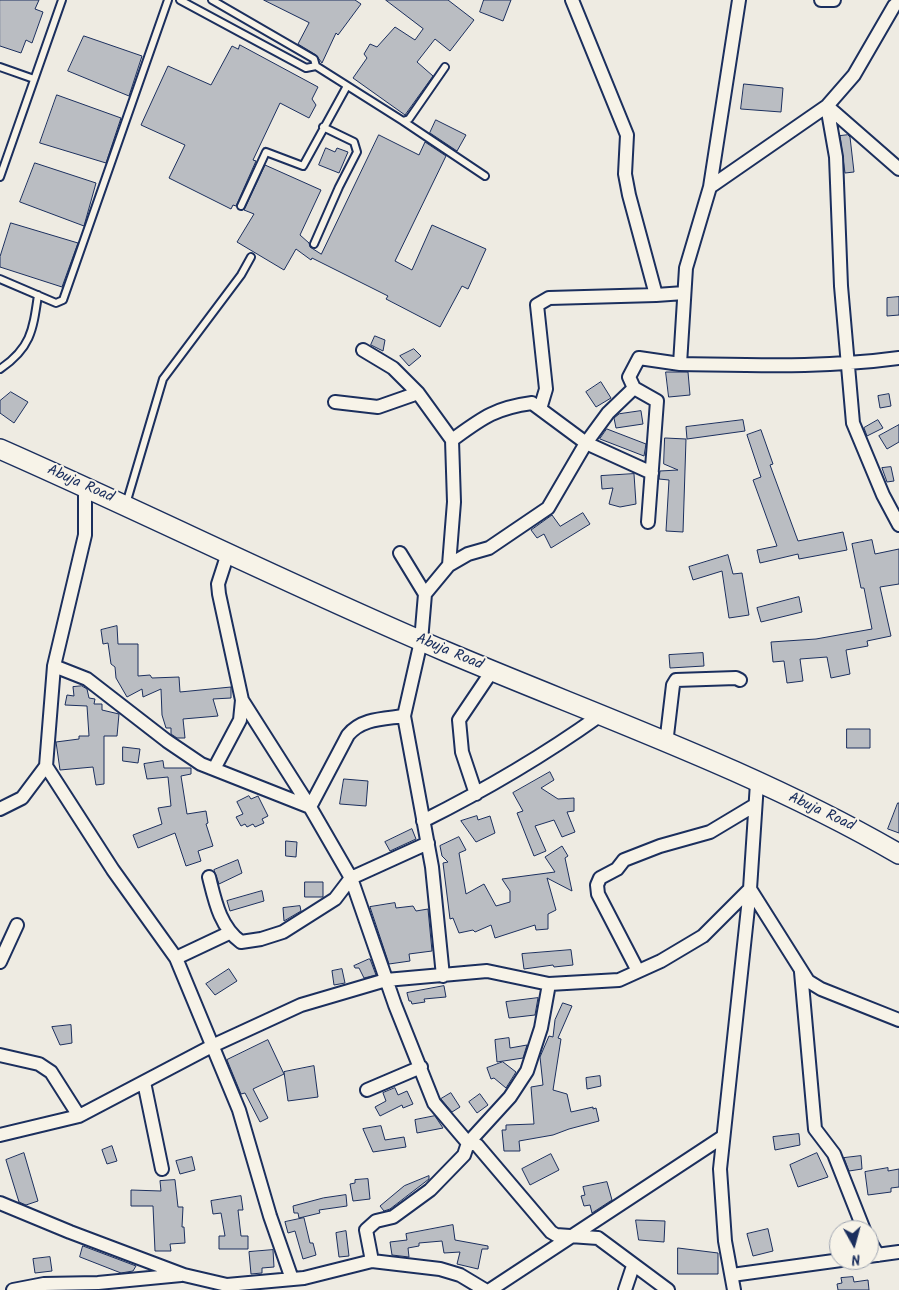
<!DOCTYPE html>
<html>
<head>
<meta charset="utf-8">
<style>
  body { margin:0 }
  #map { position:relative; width:899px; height:1290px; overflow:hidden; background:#eeebe2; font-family:Kalam,sans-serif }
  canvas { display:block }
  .north { position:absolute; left:829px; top:1220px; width:50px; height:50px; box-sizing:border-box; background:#f7f3e8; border:1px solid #9fa5b1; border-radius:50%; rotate:173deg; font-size:14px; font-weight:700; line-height:20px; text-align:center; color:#1b2f5e }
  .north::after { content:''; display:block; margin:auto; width:18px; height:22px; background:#1b2f5e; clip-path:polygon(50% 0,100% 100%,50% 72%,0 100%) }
</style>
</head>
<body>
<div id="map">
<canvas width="899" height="1290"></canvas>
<div class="north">N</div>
</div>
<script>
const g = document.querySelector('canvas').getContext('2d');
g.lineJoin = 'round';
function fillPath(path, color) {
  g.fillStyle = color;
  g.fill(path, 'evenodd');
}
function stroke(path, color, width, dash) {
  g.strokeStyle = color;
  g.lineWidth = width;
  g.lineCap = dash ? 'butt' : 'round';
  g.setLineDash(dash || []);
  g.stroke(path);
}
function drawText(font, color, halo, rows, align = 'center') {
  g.font = font + ' Kalam,sans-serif';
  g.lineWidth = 4;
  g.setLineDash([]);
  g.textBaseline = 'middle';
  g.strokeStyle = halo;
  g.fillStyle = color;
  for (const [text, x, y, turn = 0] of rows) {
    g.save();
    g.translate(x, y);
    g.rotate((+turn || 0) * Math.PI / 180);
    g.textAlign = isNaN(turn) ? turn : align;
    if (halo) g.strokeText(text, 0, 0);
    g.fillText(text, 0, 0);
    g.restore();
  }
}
const building = new Path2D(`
  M0,0h39l-4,9 8,3 -11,31 -6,-3 -5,13 -21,-7z
  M264,0h91l6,4 -23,31 -2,-2 -14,30 -6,-8 -18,-11 11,-21z
  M386,0h62l26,20 -24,31 -15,-12 -18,23 16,14 -28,39 -52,-37 14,-20 -3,-4 6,-10 7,3 18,-20 20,13 8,-11z
  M484,0h27l-8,21 -23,-9z
  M84,36l58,20 -13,40 -61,-25z
  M240,45l78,42 -6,12 4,6 -7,13 -29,-15 -27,57 3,1 -20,45 -3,-1 -2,4 -62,-31 16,-33 -44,-20 27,-59 43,19 21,-39 6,3z
  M744,84l39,4 -2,24 -40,-3z
  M57,95l64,23 -15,45 -66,-20z
  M436,120l30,15 -9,16 -27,-18z
  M379,135l40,20 6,-13 21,14 -51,105 17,9 20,-45 54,24 -18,40 -6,-3 -22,41 -54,-28 2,-3 -76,-38 -1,2 -15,-11 -12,21 -47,-28 17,-28 -10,-4 21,-45 56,25 -21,45 9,8 1,4 11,7z
  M848,135l2,2 4,35 -9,1 -5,-37z
  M326,148l9,4 2,-4 11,4 -9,21 -20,-8z
  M35,163l61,20 -12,43 -64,-24z
  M11,223l67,20 -16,44 -62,-20v-10z
  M899,297v18l-12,1v-18z
  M375,336l10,4 -2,11 -12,-6z
  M414,349l7,7 -12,10 -9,-10z
  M666,372h22l2,23 -21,2z
  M601,382l10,16 -15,9 -10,-15z
  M11,392l17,10 -14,21 -14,-10v-12z
  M889,394l2,12 -11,2 -2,-12z
  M641,411l2,13 -27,4 -2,-10 5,-4z
  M743,420l2,11 -58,8 -1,-12z
  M878,420l5,8 -16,8 -3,-8z
  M899,425v17l-12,7 -8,-13z
  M607,429l39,15 -2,12 -44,-17z
  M761,430l12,34 -3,1 28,76 45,-9 4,18 -48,9 -1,-5 -38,9 -3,-13 20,-4 -24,-66 8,-3 -14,-42z
  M665,438l21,1 -3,93 -17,-1 3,-51 -10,-1 1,-8 18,-1 -14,-6z
  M891,467l3,14 -7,1 -5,-14z
  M634,474l2,30 -16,3 -11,-3 4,-16 -11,1 -1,-13z
  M583,513l7,11 -39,24 -7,-14 -7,4 -6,-8 21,-15 8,11z
  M872,540l3,14 24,-5v35l-19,3 11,49 -24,5 1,5 -22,4 4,24 -19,4 -4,-21 -27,2 3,22 -16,2 -3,-22 -11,1 -2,-20 45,-3 56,-10 -8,-41h-3l-9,-44z
  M728,555l5,19 9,-1 7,42 -20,3 -7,-47 -29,9 -4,-13z
  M799,597l3,15 -41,10 -4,-14z
  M117,626l1,18h20v32l12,-1 2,3 27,-1 1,15 51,-5v11l-18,1 5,17 -35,3 2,19h-8l-6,-4v-6h-5l-4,-13 -1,-26 -18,8 -1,-8 -15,8 -11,-19 -1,-11 -4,-3 -3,-21 -5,1 -2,-14z
  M703,653l1,13 -34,2 -1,-13z
  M82,686l5,3 2,9 6,1 -1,5h8v6l17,4 -2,22h-13v48l-8,1 -3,-18 -33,3 -4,-28 23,-3v-3h10l-2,-30 -22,-1 2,-10 7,1 -1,-9z
  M847,729h23v19h-23z
  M123,747l17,2 -2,14 -15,-2z
  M163,761l1,7h27v6l-10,2 6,38 19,-3 2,12 -2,1 7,22 -15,5 3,10 -15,5 -11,-33 -37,15 -5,-13 29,-11 -4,-16 13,-2 -3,-29 -21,2 -3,-15z
  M550,772l4,8 -13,8 17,11 16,-1v13l-7,1 8,20 -13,5 -8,-17 -19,6 11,25 -12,5 -17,-43 6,-2 -10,-18z
  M344,779l24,2 -2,25 -26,-2z
  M249,796l2,3 7,-3 10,20 -6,3 2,4 -9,4 -2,-3 -6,3 -2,-3 -4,2 -5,-9 7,-3 -6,-12z
  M898,803h1v30l-11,-4z
  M477,816l1,4 12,-4 5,17 -19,9 -15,-21z
  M412,829l4,10 -26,12 -5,-9z
  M459,837l7,13 -7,3 7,41 18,-10 12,22 14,-4v-11l-8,-12 53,-7 -10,-15 17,-11 6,10 -3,2 7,33 -25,-13 9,32 -8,4v15l-12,1 -1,-5 -40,13 -4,-13 -16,7 -2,-2 -14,3 -6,-15 -3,1 -7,-56 5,-1 -6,-6 -2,-10z
  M286,841l11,1 -1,15 -10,-1z
  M238,860l4,13 -23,11 -5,-14z
  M305,882h18v15h-18z
  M262,891l2,10 -34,10 -3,-10z
  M395,903l1,5 17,-2 3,5 12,-2 4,42 -23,3 1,7 -21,3 -19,-57z
  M300,906l1,5 -17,10 -1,-13z
  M571,950l2,15 -19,2 -1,-2 -29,4 -2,-15z
  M369,959h1l6,16 -12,3 -5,-10h-4l-1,-2z
  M229,969l8,12 -22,14 -9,-11z
  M342,969l3,14 -11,2 -2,-14z
  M444,986l2,11 -22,2 1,3 -13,2 -1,-3h-2l-2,-8z
  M538,998l-3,17 -26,3 -3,-16z
  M563,1003l9,3 -14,32 3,1 -8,51 14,4 4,18 22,-5v2l3,-1 3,13 -30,8 -16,6 -34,6 1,10h-16l-2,-21h4v-5l28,-1 -3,-37 12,-2 -3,-28 9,-21 4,1 2,-17z
  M71,1025l1,18 -12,2 -8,-18z
  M509,1038l1,10 17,-3 -4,13 -26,4 -2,-22z
  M268,1040l16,34 -31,15 15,29 -8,4 -15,-29 -4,1 -14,-34z
  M503,1062l13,10 -10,16 -12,-10 -3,1 -4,-11z
  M314,1066l4,31 -30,4 -4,-29z
  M600,1076l1,10 -14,3 -1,-11z
  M395,1088l3,7 9,-4 6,13 -10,4 -1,-3 -22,11 -5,-9 11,-6 -3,-8z
  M451,1093l9,14 -8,5 -11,-13z
  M480,1094l8,11 -11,8 -8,-11z
  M435,1116l8,12 -26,5 -2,-13z
  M381,1126l4,14 19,-3 2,10 -33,5 -10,-23z
  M799,1134l1,11 -25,5 -2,-13z
  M112,1146l5,15 -10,3 -5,-14z
  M24,1153l14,48 -12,4 -7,-3 -13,-42z
  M817,1153l11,24 -30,10 -8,-22z
  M551,1154l8,16 -29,15 -8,-16z
  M861,1156l1,13 -13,2 -5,-13z
  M192,1157l3,13 -15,4 -4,-13z
  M888,1168v3l11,-2v18l-8,1v4l-23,3 -3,-23z
  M429,1176v3l-39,30 -6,2 -4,-5 24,-20z
  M368,1179l2,20 -17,2 -3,-17 5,-1v-3z
  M175,1180l3,27h5l-1,20h2l1,16 -15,1 1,7h-16l-2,-45h-22v-16l30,1 -1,-10z
  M607,1182l5,18 -20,13 -2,-8 -6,1 -3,-10 4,-1 -2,-8z
  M346,1195l1,11 -28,4 1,3 -21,5 -1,-5h-4l-1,-7 30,-8z
  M241,1196l2,14h-5l3,26h7v13h-29v-13h6l-4,-23 -8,1 -2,-13z
  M304,1218l6,25h3l3,12 -13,4 -8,-28 -7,2 -3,-11z
  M636,1220l29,1 -1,21 -25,-2z
  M453,1225l2,15 33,6v3h-6l-4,20 -21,-5 3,-12 -16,1 -2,-12 -23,2v3l-11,2 1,9 -17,-2 -2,-13 17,-2 -1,-6z
  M768,1229l5,22 -20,5 -6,-22z
  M346,1231l3,25 -10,1 -3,-24z
  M83,1246l53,20 -3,5 -12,2 -41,-16z
  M678,1248l40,5v21h-40z
  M273,1250l1,17 -12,1v5l-11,1 -2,-22z
  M50,1257l2,14 -17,2 -2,-14z
  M853,1277l1,5 14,-2 1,10h-31l-1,-6 5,-1 -1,-5z`);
const service = new Path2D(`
  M180,0l126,68 10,-2 87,55 82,55
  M212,0l102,59 2,7
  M0,67l34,12
  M403,121l6,-2 36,-52
  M0,177l62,-177
  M241,206l25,-54 37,14 44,-80
  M314,244l25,-57 18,-35 -3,-10 -31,-15
  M0,279l56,24 7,-3 105,-300
  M0,369c31,-21 33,-39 38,-74
  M126,504l37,-125 78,-104 10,-18`);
const minor = new Path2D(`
  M572,0l55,135 -2,39 4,21 27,100 28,-2
  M821,0h13
  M827,106l9,51 5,129 12,137 30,72 16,30
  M827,106l72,63
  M710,187l117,-81 27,-31 40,-69 5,-5
  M363,350l30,18 25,25 34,47
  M680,364c74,1 146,4 219,-6
  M634,388l23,13 -9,121
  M335,402l43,5 40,-14
  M540,409l6,-20 -9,-84 12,-7 107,-3
  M400,553l25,41
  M449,565l5,-63 -2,-62c29,-21 42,-32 80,-37l54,40 66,30
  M54,666l33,13 80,62 34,23 109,43 41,71 44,127 39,98 34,40 9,2 74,87 5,3 42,3 70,52
  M242,700l68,107
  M666,744l7,-59 3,-5 60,-2 4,2
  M46,766l67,104 63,88 63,152 31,106 22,63
  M214,769l26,-49 2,-20 -23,-106 -1,-10 10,-31
  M476,794l-14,-42 -3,-32 33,-49
  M310,807l38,-72c14,-17 36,-16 56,-19
  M0,809l22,-11 24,-32 8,-100 31,-131v-49
  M423,821c62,-31 120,-65 176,-105
  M209,877c6,24 11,50 32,65l20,-3 22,-7 52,-33 16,-21 77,-35
  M176,958l53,-25
  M0,962l17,-37
  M638,971l-40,-77 -1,-9 3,-7 17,-9 7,-9 36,-14 50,-14 45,-27
  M801,972l14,157 19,25 30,76
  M443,976l-11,-109 -28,-151 17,-75 4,-47 24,-29 19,-11 21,-6 59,-40 38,-65 22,-30 26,-25 -5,-11 10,-19 41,6 6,-96 24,-81 29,-187
  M0,1055l39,9 12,8 28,44
  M144,1082l18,87
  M367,1090l54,-23
  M0,1135l79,-19 133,-70 89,-41 85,-25 101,-9 62,13 70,-4 42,-19 42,-25 47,-47 58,92 13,8 78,31
  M0,1203l70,29 114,43 43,10 77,-7 68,-17 68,8 20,6 25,15
  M869,1240l9,15
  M869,1256l30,-4
  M372,1261l-6,-31 10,-9 17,-4 37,-27 34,-35 4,-12 42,-46 17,-26 14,-43 8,-44
  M732,1275l109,-15
  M13,1290l31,-6 54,-1 83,-8
  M490,1290l231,-152
  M625,1290l8,-24
  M734,1290l-9,-49 -5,-72 30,-280 7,-106`);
const primary = new Path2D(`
  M0,449c150,66 296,139 447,203 151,64 309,119 452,202`);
const streetNames = [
  ["Abuja Road",80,485,24],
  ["Abuja Road",449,653,23],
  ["Abuja Road",821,813,25]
];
fillPath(building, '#babdc2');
stroke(building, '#1b2f5e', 1);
stroke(service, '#1b2f5e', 10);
stroke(minor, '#1b2f5e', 16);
stroke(primary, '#1b2f5e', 22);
stroke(service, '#f7f3e8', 6);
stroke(minor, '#f7f3e8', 12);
stroke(primary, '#f7f3e8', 19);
drawText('15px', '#1b2f5e', '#f7f3e8', streetNames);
</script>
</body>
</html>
